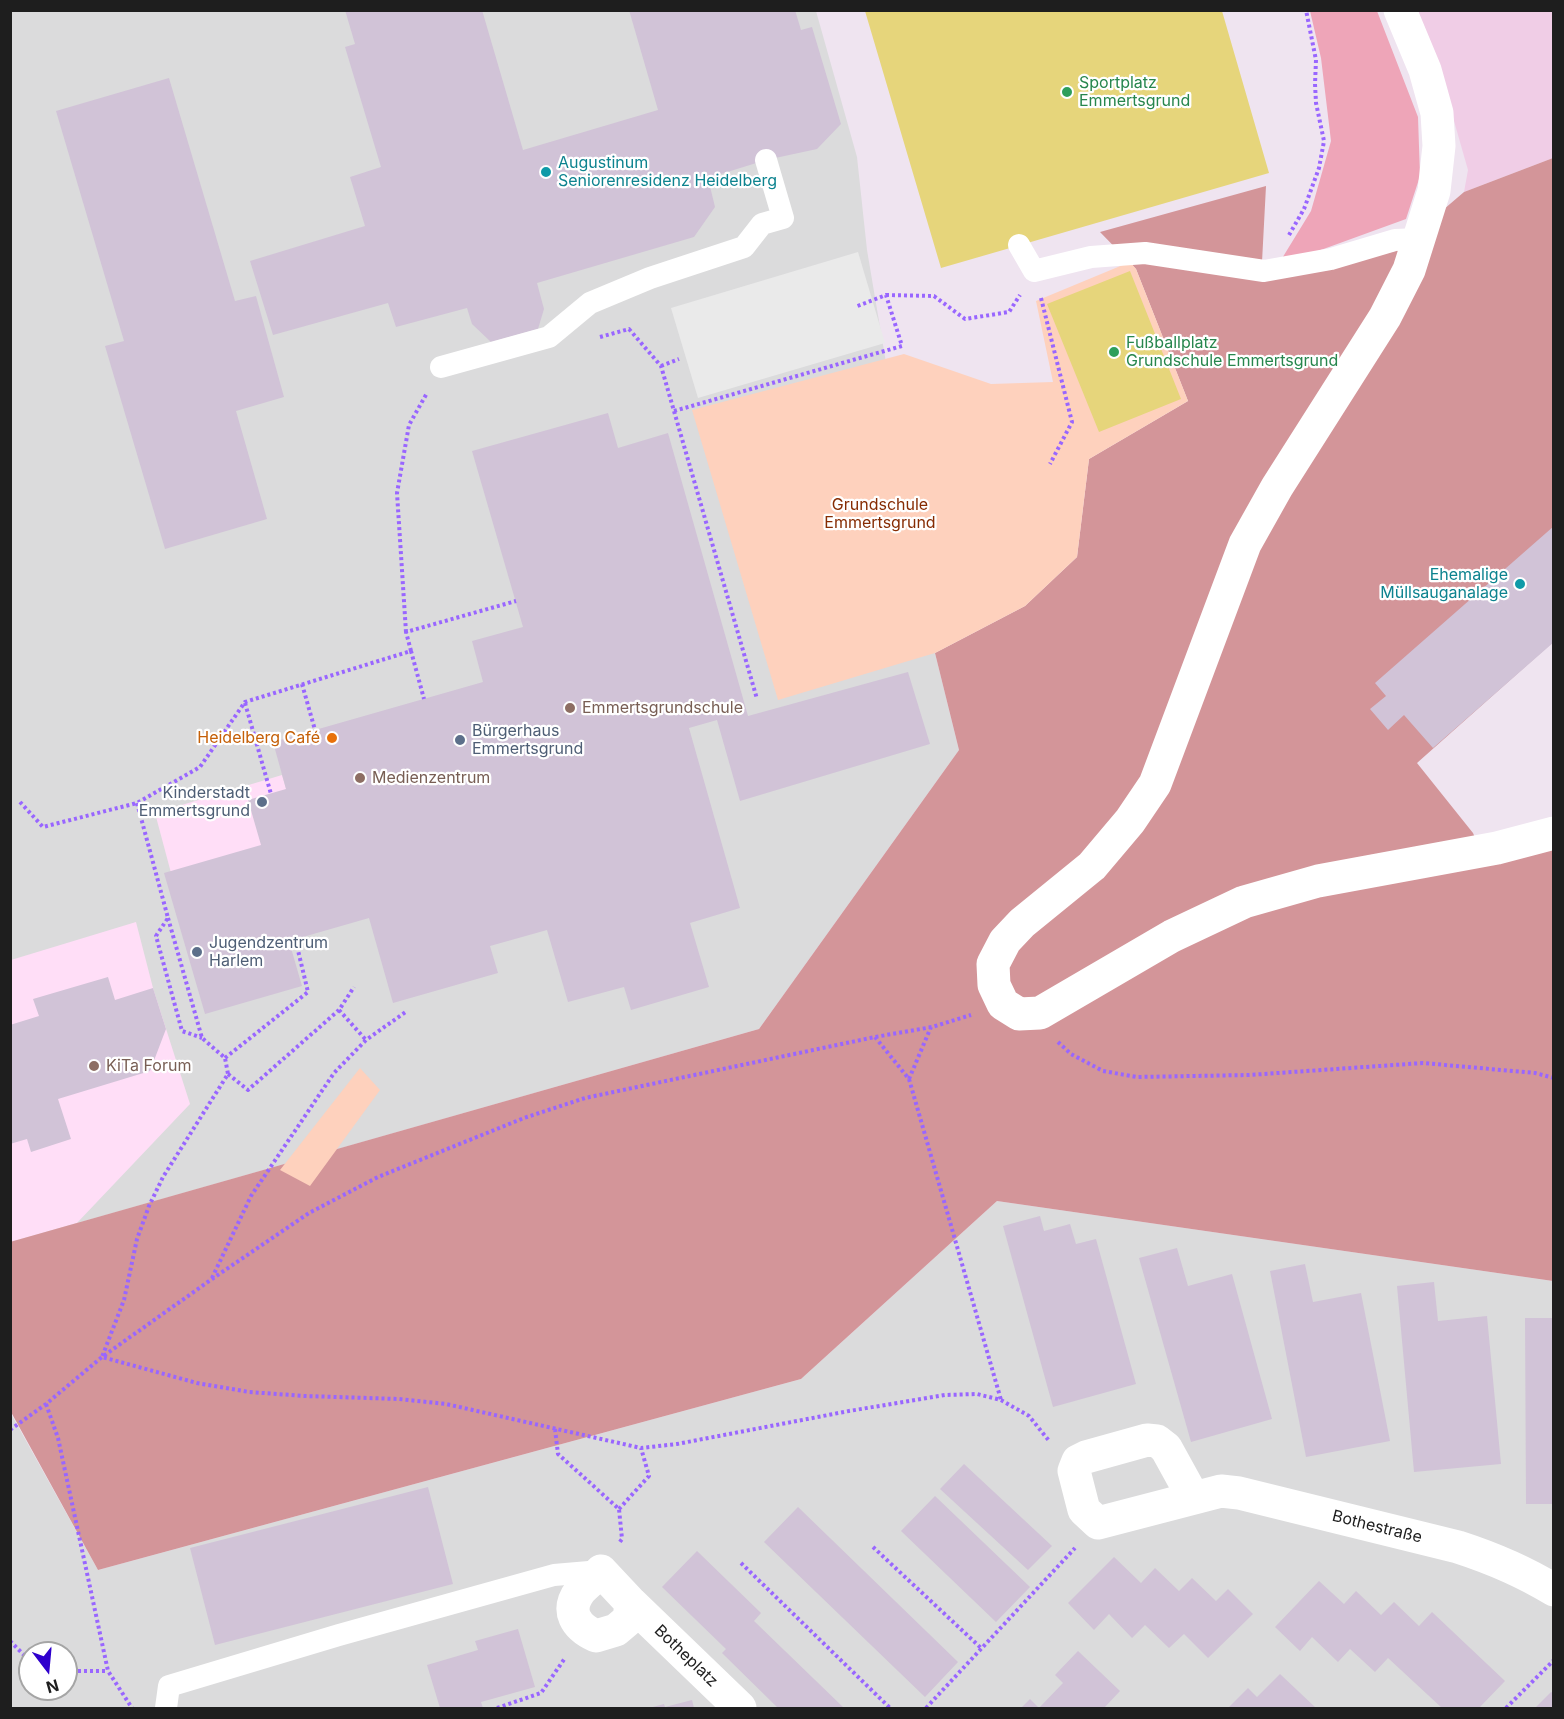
<!DOCTYPE html>
<html>
<head>
<meta charset="utf-8">
<style>
  body { margin:0 }
  #map { position:relative; width:1564px; height:1719px; overflow:hidden; background:#efe4f0; font-family:Inter,sans-serif }
  canvas { display:block }
  .frame { position:absolute; inset:0; border:12px solid #1e1e1e; pointer-events:none }
  .north { position:absolute; left:18px; top:1641px; width:60px; height:60px; box-sizing:border-box; background:#fff; border:2px solid #a5a5a5; border-radius:50%; rotate:164deg; font-size:16px; font-weight:700; line-height:24px; text-align:center; color:#1e1e1e }
  .north::after { content:''; display:block; margin:auto; width:21px; height:27px; background:#2f00cd; clip-path:polygon(50% 0,100% 100%,50% 72%,0 100%) }
</style>
</head>
<body>
<div id="map">
<canvas width="1564" height="1719"></canvas>
<div class="frame"></div>
<div class="north">N</div>
</div>
<script>
const g = document.querySelector('canvas').getContext('2d');
g.lineJoin = 'round';
function fillPath(path, color) {
  g.fillStyle = color;
  g.fill(path, 'evenodd');
}
function stroke(path, color, width, dash) {
  g.strokeStyle = color;
  g.lineWidth = width;
  g.lineCap = dash ? 'butt' : 'round';
  g.setLineDash(dash || []);
  g.stroke(path);
}
function drawText(font, color, halo, rows, align = 'center') {
  g.font = font + ' Inter,sans-serif';
  g.lineWidth = 4.5;
  g.setLineDash([]);
  g.textBaseline = 'middle';
  g.strokeStyle = halo;
  g.fillStyle = color;
  for (const [text, x, y, turn = 0] of rows) {
    g.save();
    g.translate(x, y);
    g.rotate((+turn || 0) * Math.PI / 180);
    g.textAlign = isNaN(turn) ? turn : align;
    if (halo) g.strokeText(text, 0, 0);
    g.fillText(text, 0, 0);
    g.restore();
  }
}
const residential = new Path2D(`
  M11,11h805l41,146 10,93 68,403 24,97 -200,279 -748,213z
  M997,1201l556,80v427h-1542l-1,-296 88,158 703,-191zM30,1653h36v36h-36z`);
const education = new Path2D(`
  M282,775l30,101 -130,38 -27,-101z
  M136,922l17,66 37,116 -113,119 -66,19v-282z`);
const farmland = new Path2D(`
  M1416,11h137v147l-89,34 4,-22 -34,-119z`);
const grass = new Path2D(`
  M1310,11h67l41,106 2,59 -14,43 -88,32 -37,9 30,-49 20,-70 -10,-83z`);
const forest = new Path2D(`
  M1553,158v484l-136,121 56,70 12,28 68,-17v437l-556,-80 -196,178 -703,191 -87,-158 -1,-170 749,-213 200,-279 -24,-97 90,-47 52,-49 12,-98 99,-58 -52,-132 -36,-37 166,-46 -5,95 134,-30 69,-59z`);
const park = new Path2D(`
  M1130,262l6,7 52,132 -99,58 -12,98 -52,49 -90,47 -157,47 -86,-290 212,-56 87,30 62,-2 -17,-81z
  M360,1068l20,22 -70,96 -30,-16z`);
const pitch = new Path2D(`
  M865,11h357l47,162 -328,95z
  M1130,271l51,128 -82,33 -52,-128z`);
const parking = new Path2D(`
  M858,252l27,91 -187,55 -27,-90z`);
const building = new Path2D(`
  M345,10h137l41,140 135,-40 -29,-100h166l6,20 11,-3 29,97 -24,25 -51,11 -58,18 7,29 -21,30 -157,46 7,26 -6,20 -47,13 -19,-18 -5,-16 -71,19 -8,-24 -115,32 -23,-74 115,-35 -15,-49 31,-10 -36,-120 10,-3z
  M169,78l66,223 21,-5 28,101 -48,14 31,108 -102,30 -60,-203 19,-5 -68,-230z
  M608,413l10,35 50,-15 80,283 160,-44 22,72 -190,57 -23,-81 -28,8 51,180 -50,15 19,64 -78,23 -7,-23 -56,15 -21,-72 -57,16 8,27 -105,30 -24,-85 -80,23 13,45 -97,28 -41,-141 97,-28 -13,-45 38,-11 -13,-47 210,-60 -11,-41 51,-14 -51,-176z
  M1554,526v116l-121,106 -29,-33 -16,15 -18,-21 16,-13 -11,-13z
  M108,977l7,23 38,-12 13,41 -16,42 -92,28 13,40 -40,13 -4,-13 -17,5v-119l29,-9 -6,-17z
  M1040,1216l4,15 26,-7 6,20 20,-5 40,145 -83,23 -50,-181z
  M1177,1248l11,38 44,-12 40,145 -81,23 -52,-184z
  M1305,1264l8,38 48,-9 29,148 -84,16 -36,-186z
  M1434,1282l4,39 49,-5 14,148 -87,8 -17,-186z
  M1525,1318h29v186h-28z
  M964,1464l88,82 -24,24 -88,-81z
  M428,1487l25,97 -238,61 -25,-97z
  M935,1496l95,91 -34,35 -95,-91z
  M798,1507l160,155 -33,35 -161,-155z
  M697,1551l64,62 -7,8 90,87h-66l-56,-55 4,-4 -64,-62z
  M1114,1557l27,26 14,-15 24,23 13,-13 24,23 12,-12 25,25 -45,44 -24,-24 -15,14 -24,-23 -13,13 -23,-24 -15,16 -26,-27z
  M1319,1581l25,23 12,-13 25,24 13,-13 25,24 13,-14 73,69 -26,27h-37l-54,-50 -13,14 -25,-23 -12,13 -26,-25 -12,14 -25,-24z
  M518,1629l17,58 -54,15 2,6h-43l-13,-43 51,-15 -3,-9z
  M1078,1651l42,40 -16,17h-83l9,-9 9,9 24,-25 -8,-8z
  M1280,1674l36,34h-88l20,-20 9,9z
  M1551,1692l3,2v14h-19z
  M692,1700l2,8h-45l15,-4 1,3z`);
const path = new Path2D(`
  M1289,235l15,-26 15,-41 5,-27 -8,-38 -1,-19 1,-24 -10,-50
  M886,295l48,1 31,23 44,-7 11,-17
  M1041,298l31,124 -22,42
  M600,337l29,-8 32,37 96,333
  M661,366l18,-7
  M674,411l228,-65 -16,-51 -31,12
  M406,632l-9,-139 12,-68 18,-32
  M411,651l-5,-19 110,-31
  M302,684l13,46
  M245,703l26,91
  M20,802l23,25 94,-24 63,-36 45,-65 166,-51 13,48
  M137,803l31,115 -12,18 26,95 20,7
  M168,918l34,120 23,20 3,16 -65,103 -14,29 -12,33 -13,61 -22,57 95,26 52,9 56,4 94,3 47,5 195,44 36,-4 172,-33 96,-16 32,-1 24,6 28,16 21,26
  M339,1010l27,30
  M875,1037l34,42 92,321
  M1058,1042l13,12 32,17 34,6 112,-2 174,-12 112,10 19,5
  M225,1058l83,-66 -12,-50
  M228,1074l20,16 91,-80 15,-23
  M909,1079l22,-52
  M212,1278l39,-82 83,-123 32,-33 41,-29
  M46,1404l12,34 50,233 24,37
  M555,1429l3,25 61,55 3,30 -3,4
  M10,1430l36,-26 56,-47 110,-78 97,-66 69,-36 146,-59 61,-20 290,-61 57,-10 39,-12
  M619,1509l30,-33 -8,-28
  M873,1547l108,101
  M741,1563l149,145
  M10,1641l20,20
  M66,1671h42
  M497,1708l44,-15 24,-35
  M926,1708l149,-160
  M1506,1708l48,-48`);
const lane = new Path2D(`
  M1019,245l15,26 57,-14 54,-4 119,18 67,-12 64,-19 24,-1
  M441,367l108,-30 41,-34 60,-25 94,-31 18,-23 21,-6 -17,-58
  M166,1708l3,-22 170,-51 215,-60 47,-4`);
const street = new Path2D(`
  M1400,10l25,60 12,43 2,33 -5,45 -25,79 -24,47 -108,170 -32,57 -90,240 -25,37 -38,45 -70,57 -17,18 -12,23 1,21 9,19 16,10 21,-1 132,-77 72,-34 74,-21 179,-33 57,-15
  M1193,1497l-27,-49 -9,-7 -10,-1 -61,17 -8,4 -4,10 10,39 14,13 123,-32 18,2 219,54c34,11 65,24 96,43
  M631,1603l-2,16 -13,11 -20,6c-20,-9 -31,-25 -16,-45 6,-7 15,-13 21,-20l30,32 109,105`);
const markers = [
  [1067,92,6,"#2e9e5b"],
  [546,172,6,"#0f9aa8"],
  [1114,352,6,"#2e9e5b"],
  [1520,584,6,"#0f9aa8"],
  [570,708,6,"#8d6e63"],
  [332,738,6,"#e8710a"],
  [460,740,6,"#5c6f8a"],
  [360,778,6,"#8d6e63"],
  [262,802,6,"#5c6f8a"],
  [197,952,6,"#5c6f8a"],
  [94,1066,6,"#8d6e63"]
];
const leisureNames = [
  ["Sportplatz",1079,83],
  ["Emmertsgrund",1079,101],
  ["Fußballplatz",1126,343],
  ["Grundschule Emmertsgrund",1126,361]
];
const cultureNames = [
  ["Augustinum",558,163],
  ["Seniorenresidenz Heidelberg",558,181],
  ["Ehemalige",1508,575,"right"],
  ["Müllsauganalage",1508,593,"right"]
];
const parkNames = [
  ["Grundschule",880,505],
  ["Emmertsgrund",880,523]
];
const educationNames = [
  ["Emmertsgrundschule",582,708],
  ["Medienzentrum",372,778],
  ["KiTa Forum",106,1066]
];
const serviceNames = [
  ["Bürgerhaus",472,731],
  ["Emmertsgrund",472,749],
  ["Kinderstadt",250,793,"right"],
  ["Emmertsgrund",250,811,"right"],
  ["Jugendzentrum",209,943],
  ["Harlem",209,961]
];
const foodNames = [
  ["Heidelberg Café",320,738]
];
const streetNames = [
  ["Bothestraße",1377,1527,14],
  ["Botheplatz",686,1656,44]
];
fillPath(residential, '#dbdbdc');
fillPath(education, '#ffdef7');
fillPath(farmland, '#f0cde6');
fillPath(grass, '#eea5b8');
fillPath(forest, '#d39599');
fillPath(park, '#fed1bd');
fillPath(pitch, '#e6d57b');
fillPath(parking, '#eaeaea');
fillPath(building, '#d1c3d7');
stroke(path, '#96f', 4, [3, 3]);
stroke(lane, '#fff', 22);
stroke(street, '#fff', 33);
for (const [x, y, r, color] of markers) {
  const dot = new Path2D();
  dot.arc(x, y, r, 0, 2 * Math.PI);
  g.fillStyle = color;
  g.fill(dot);
  stroke(dot, '#fff', 2);
}
drawText('16px', '#27864d', '#fff', leisureNames, 'left');
drawText('16px', '#0d838f', '#fff', cultureNames, 'left');
drawText('16px', '#862c03', '#fff', parkNames);
drawText('16px', '#785e54', '#fff', educationNames, 'left');
drawText('16px', '#4e5e75', '#fff', serviceNames, 'left');
drawText('16px', '#c56008', '#fff', foodNames, 'right');
drawText('16px', '#1e1e1e', '#fff', streetNames);
</script>
</body>
</html>
